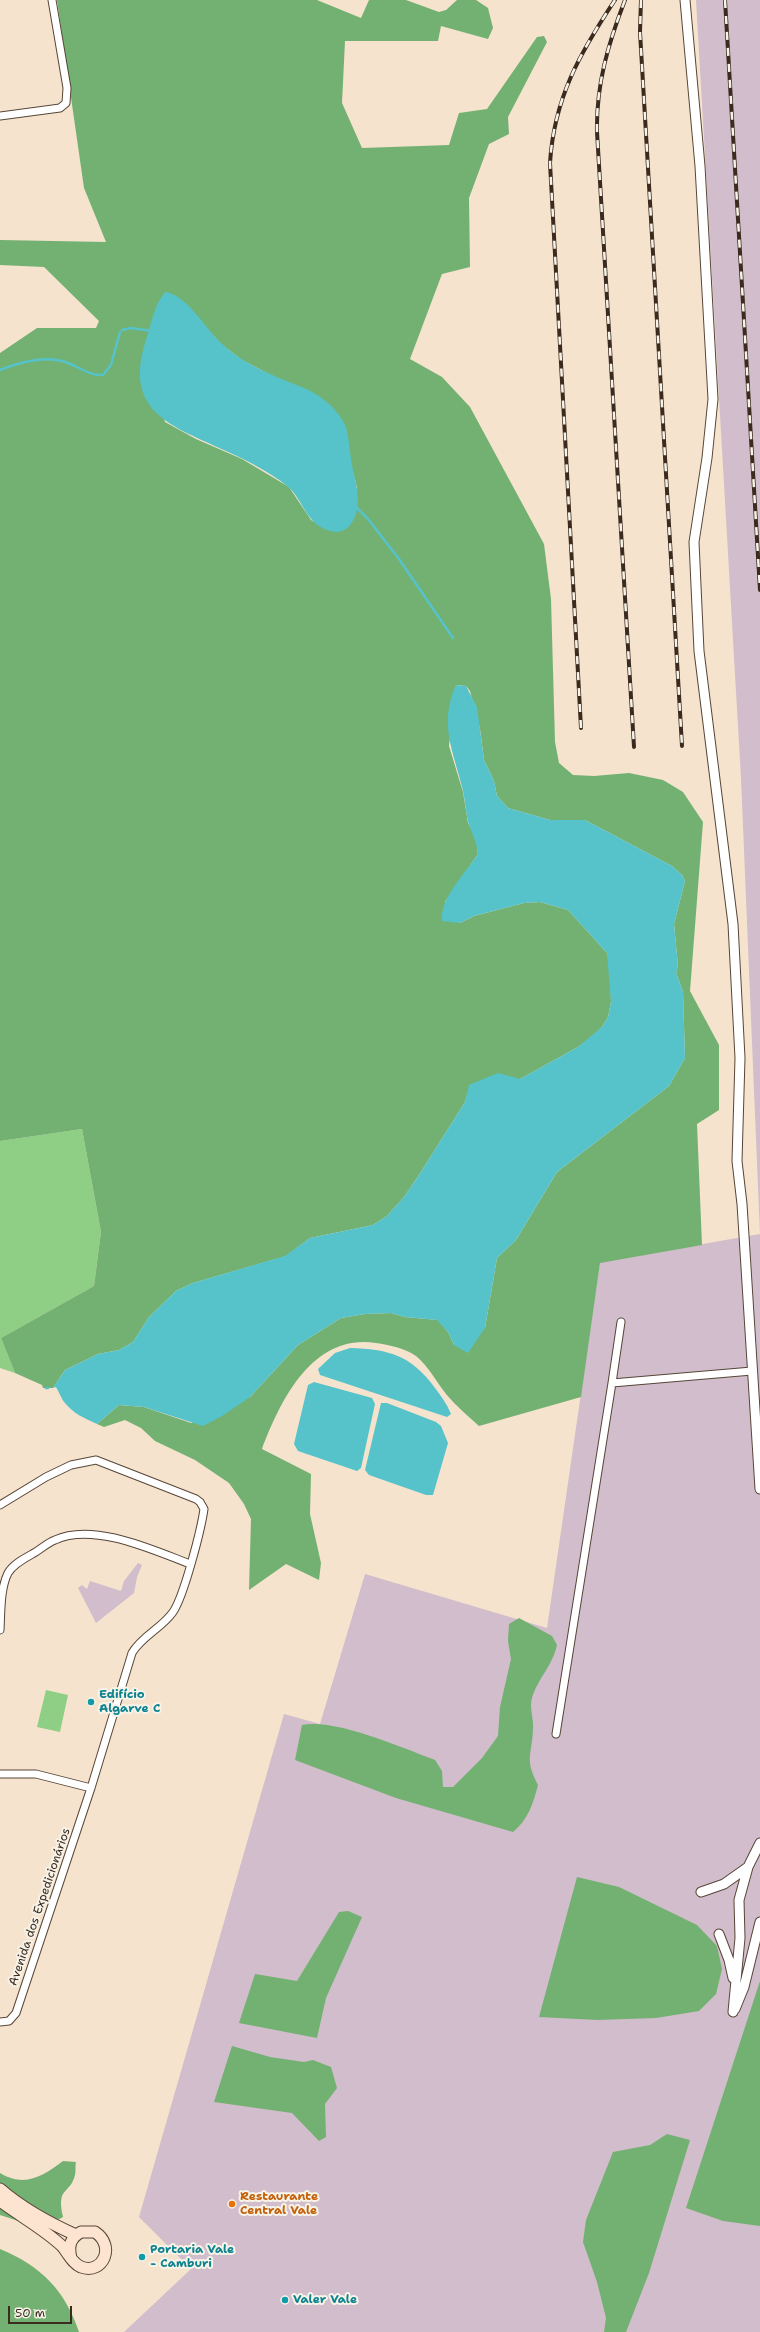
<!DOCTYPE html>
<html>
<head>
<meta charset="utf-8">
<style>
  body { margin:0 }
  #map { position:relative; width:760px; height:2332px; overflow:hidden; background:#f5e3cd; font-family:"Shantell Sans",sans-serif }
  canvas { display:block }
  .scale { position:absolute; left:8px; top:2306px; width:64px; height:18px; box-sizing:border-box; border:2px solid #3b2a1e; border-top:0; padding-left:5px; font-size:12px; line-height:14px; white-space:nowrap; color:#3b2a1e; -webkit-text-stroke:3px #f7f3e8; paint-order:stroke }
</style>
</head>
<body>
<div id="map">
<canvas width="760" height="2332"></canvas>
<div class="scale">50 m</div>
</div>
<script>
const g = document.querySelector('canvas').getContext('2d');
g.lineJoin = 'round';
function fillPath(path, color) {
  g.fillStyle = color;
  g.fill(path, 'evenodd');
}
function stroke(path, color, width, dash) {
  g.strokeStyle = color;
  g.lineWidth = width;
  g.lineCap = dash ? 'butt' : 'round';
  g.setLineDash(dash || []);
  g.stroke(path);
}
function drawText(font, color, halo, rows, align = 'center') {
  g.font = font + ' "Shantell Sans",sans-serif';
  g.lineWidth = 4;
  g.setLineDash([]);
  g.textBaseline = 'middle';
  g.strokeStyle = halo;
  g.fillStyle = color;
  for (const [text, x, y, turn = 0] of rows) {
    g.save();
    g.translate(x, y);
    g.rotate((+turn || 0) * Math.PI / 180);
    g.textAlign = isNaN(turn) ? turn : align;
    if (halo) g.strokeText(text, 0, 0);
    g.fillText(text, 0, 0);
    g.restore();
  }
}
const industrial = new Path2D(`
  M696,0h64v2332h-636l67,-63 -52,-52 145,-503 36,10 45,-150 182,54 53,-366 160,-28 -19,-456z
  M138,1563l4,2 -5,12 -3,16 -38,30 -18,-35 4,-3 5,4 3,-8 31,10 3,-10z`);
const green = new Path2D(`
  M82,1129l19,103 -7,54 -93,52 14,35 -15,-5v-227z
  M46,1690l22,5 -8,37 -23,-5z`);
const forest = new Path2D(`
  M57,0h260l44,18 8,-18h37l33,12 7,-2 11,-10h19l12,8 5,20 -5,11 -47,-13 -3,15h-93l-3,62 20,45 87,-3 10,-32 28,-4 50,-72 7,-1 3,6 -39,75 1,17 -20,10 -20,54 1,69 -28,7 -32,85 32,18 28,30 74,137 7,55 4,143 4,21 14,12 21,1 35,-3 34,7 20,12 20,30 -13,169 29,54v65l-22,14 5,121 -102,18 -19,134 -102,29c-11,-10 -23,-20 -33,-32 -10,-13 -17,-27 -30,-38 -11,-8 -27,-11 -40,-13 -63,-10 -95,56 -114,106l49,25 -1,40 11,49 -2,17 -33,-16 -37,26 2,-71 -7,-15 -15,-21 -34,-23 -40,-19 -14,-13 -16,-8 -21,7 -7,-3 22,-19 25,2 47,16 59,-26 48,-52 43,-27 24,-4 26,-1 14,4 33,3 10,12 6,13 31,-17 12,-70 19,-18 41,-68 112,-86 16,-28 -2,-66 -7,-19 2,-7 -4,-42 11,-43 -3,-6 -10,-9 -87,-46h-35l-42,-12 -11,-12 -3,-15 -10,-21 -4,-31 -10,-38 -4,-5 -10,-1 -7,61 14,46 5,31 8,15 2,16 -33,48 15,21 14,-7 50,-13 16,-1 28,8 39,43 3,14 1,35 -3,15 -6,10 -12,11 -12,9 -58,32 -50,6 -5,17 -46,73 -15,22 -17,19 -14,9 -63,13 -24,18 -93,27 -17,8 -27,26 -16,25 -14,8 -21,4 -33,16 -12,18h-10l-1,-3 -27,-12 -14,-35 93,-52 7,-54 -19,-103 -82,12v-788l37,-25h59l3,-7 -55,-54 -44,-2v-25l106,2 -22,-54zM202,323l19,21 21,16 25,13 86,99 4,16 -28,42 -18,-10 -22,-33 -47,-28 -46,-20 -31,-17 -17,-87 3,-7z
  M519,1618l33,18 5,9c-5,22 -19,33 -25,53 -3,9 2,21 1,31 -1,27 -9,29 5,56 -5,19 -10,35 -25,47l-117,-34 -101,-38 7,-35c33,-7 101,23 133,35l7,11 1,16h10l29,-29 16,-22 2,-29 11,-48 -3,-18 1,-17z
  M577,1877l42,10 78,38 20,21 5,23 -6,25 -17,17 -43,7 -59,2 -58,-3z
  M348,1911l14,6 -36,81 -9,40 -78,-15 16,-49 42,7 42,-69z
  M760,1981v245l-37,-5 -37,-13z
  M232,2046l38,11 34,5 9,-2 18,7 6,21 -12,16 1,33 -7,4 -27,-28 -78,-11z
  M667,2134l23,6 -41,133 -23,59h-22l2,-14 -9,-36 -14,-40 3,-22 27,-68 37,-7z
  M63,2161l13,1c-1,4 0,10 -1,13 -5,20 -19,11 -12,42l-16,9 -16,-1 -31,-10v-42c25,15 43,3 63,-12z
  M0,2249c41,17 65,41 79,83h-79z`);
const water = new Path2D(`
  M165,292c21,2 40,36 56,51 23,22 53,33 83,45 16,7 30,18 39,33 6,10 6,27 8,38 3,21 14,46 0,65 -3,4 -8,8 -14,8 -32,-3 -32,-32 -50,-46 -17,-14 -41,-26 -61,-35 -53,-25 -104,-38 -80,-111 6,-18 7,-33 19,-48z
  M456,685l10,1 11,21 7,53 10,21 3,15 11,12 42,12h35l87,46 10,9 3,6 -11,43 4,42 -2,7 7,19 2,66 -16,28 -112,86 -41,68 -19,18 -12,70 -17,25 -14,-8 -6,-13 -11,-12 -32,-3 -14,-4 -26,1 -24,4 -43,27 -48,52 -28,19 -19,10 -59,-19 -25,-2 -22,19c-13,-6 -23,-10 -32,-21 -3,-3 -6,-11 -9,-16l-3,1 12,-18 33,-16 21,-4 14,-8 16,-25 27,-26 17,-8 92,-27 25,-18 63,-13 14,-9 17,-19 15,-22 46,-73 4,-17 29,-12 22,6 58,-32 24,-20 6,-10 3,-15 -4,-49 -39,-43 -28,-8 -16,1 -50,13 -14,7 -18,-2c-2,-24 24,-48 36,-67 -2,-15 -6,-20 -10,-32 -2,-10 -3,-21 -5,-31 -9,-39 -25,-66 -7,-106z
  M350,1348c38,1 61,7 85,40 6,8 12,16 16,26l-4,3 -127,-42 -2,-6 17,-16z
  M314,1382l58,16 3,6 -14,64 -4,3 -59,-20 -4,-7 14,-59z
  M381,1403h6l49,19 5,4 7,17 -15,52h-7l-57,-20 -4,-5z`);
const stream = new Path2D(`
  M122,330l9,-2 21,3
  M0,370c20,-8 47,-15 68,-7 11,4 22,13 35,12l8,-10 9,-33
  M355,506l13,13 31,40 54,79
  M46,1388h2`);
const minor = new Path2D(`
  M0,116l60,-8 6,-5 1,-15 -15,-88
  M612,1383l9,-61
  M0,1505l46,-28 25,-12 25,-5 100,39 4,3 4,7c-3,21 -20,87 -31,103 -11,16 -31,24 -41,41l-41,135 -75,225 -7,8 -9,1
  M0,1630c1,-17 0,-41 8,-57 5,-9 17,-15 26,-20 7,-4 13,-10 21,-13 38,-18 98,10 135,24
  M556,1734l56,-351 140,-12
  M0,1774h36l55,14`);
const tertiary = new Path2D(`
  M685,0l15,166 13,233 -6,59 -13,84 5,109 34,273 7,134 -3,103 5,43 18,285
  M701,1892l23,-8 24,-17
  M719,1934l10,26 4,18
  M735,2009l9,-22 16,-65
  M733,2012l7,-74 -1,-38 9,-33 12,-24`);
const secondary = new Path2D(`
  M0,2189c22,19 49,34 76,46
  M0,2201c20,15 44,28 62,45 6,7 10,17 19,21 22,8 35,-21 14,-35h-14c-11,6 -13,14 -10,26`);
const rail = new Path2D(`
  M625,0c-17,44 -29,85 -28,132l37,615
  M641,0l-1,32 42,714
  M725,0l35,590
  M581,728l-31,-565c4,-65 30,-110 65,-163`);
const markers = [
  [91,1702,4,"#0f9aa8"],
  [232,2204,4,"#e8710a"],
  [142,2257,4,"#0f9aa8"],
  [285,2300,4,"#0f9aa8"]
];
const cultureNames = [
  ["Edifício",99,1695],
  ["Algarve C",99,1709],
  ["Portaria Vale",150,2250],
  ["- Camburi",150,2264],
  ["Valer Vale",293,2300]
];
const streetNames = [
  ["Avenida dos Expedicionários",40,1907,-71]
];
const foodNames = [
  ["Restaurante",240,2197],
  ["Central Vale",240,2211]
];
fillPath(industrial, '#d1bdcb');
fillPath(green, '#8ece85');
fillPath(forest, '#72b172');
fillPath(water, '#56c3ca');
stroke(stream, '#56c3ca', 2.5);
stroke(minor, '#574638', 9);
stroke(tertiary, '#574638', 11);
stroke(secondary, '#574638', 13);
stroke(minor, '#fff', 7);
stroke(tertiary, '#fff', 9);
stroke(secondary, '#fde4d1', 11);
stroke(rail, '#3b2a1e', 4);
stroke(rail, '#f7f3e8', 2.5, [8]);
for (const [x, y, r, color] of markers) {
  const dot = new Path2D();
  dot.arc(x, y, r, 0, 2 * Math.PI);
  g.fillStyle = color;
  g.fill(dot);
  stroke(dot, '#f7f3e8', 1.5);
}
drawText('bold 12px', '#0d838f', '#f7f3e8', cultureNames, 'left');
drawText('12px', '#3b2a1e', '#f7f3e8', streetNames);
drawText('bold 12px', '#c56008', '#f7f3e8', foodNames, 'left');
</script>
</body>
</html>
